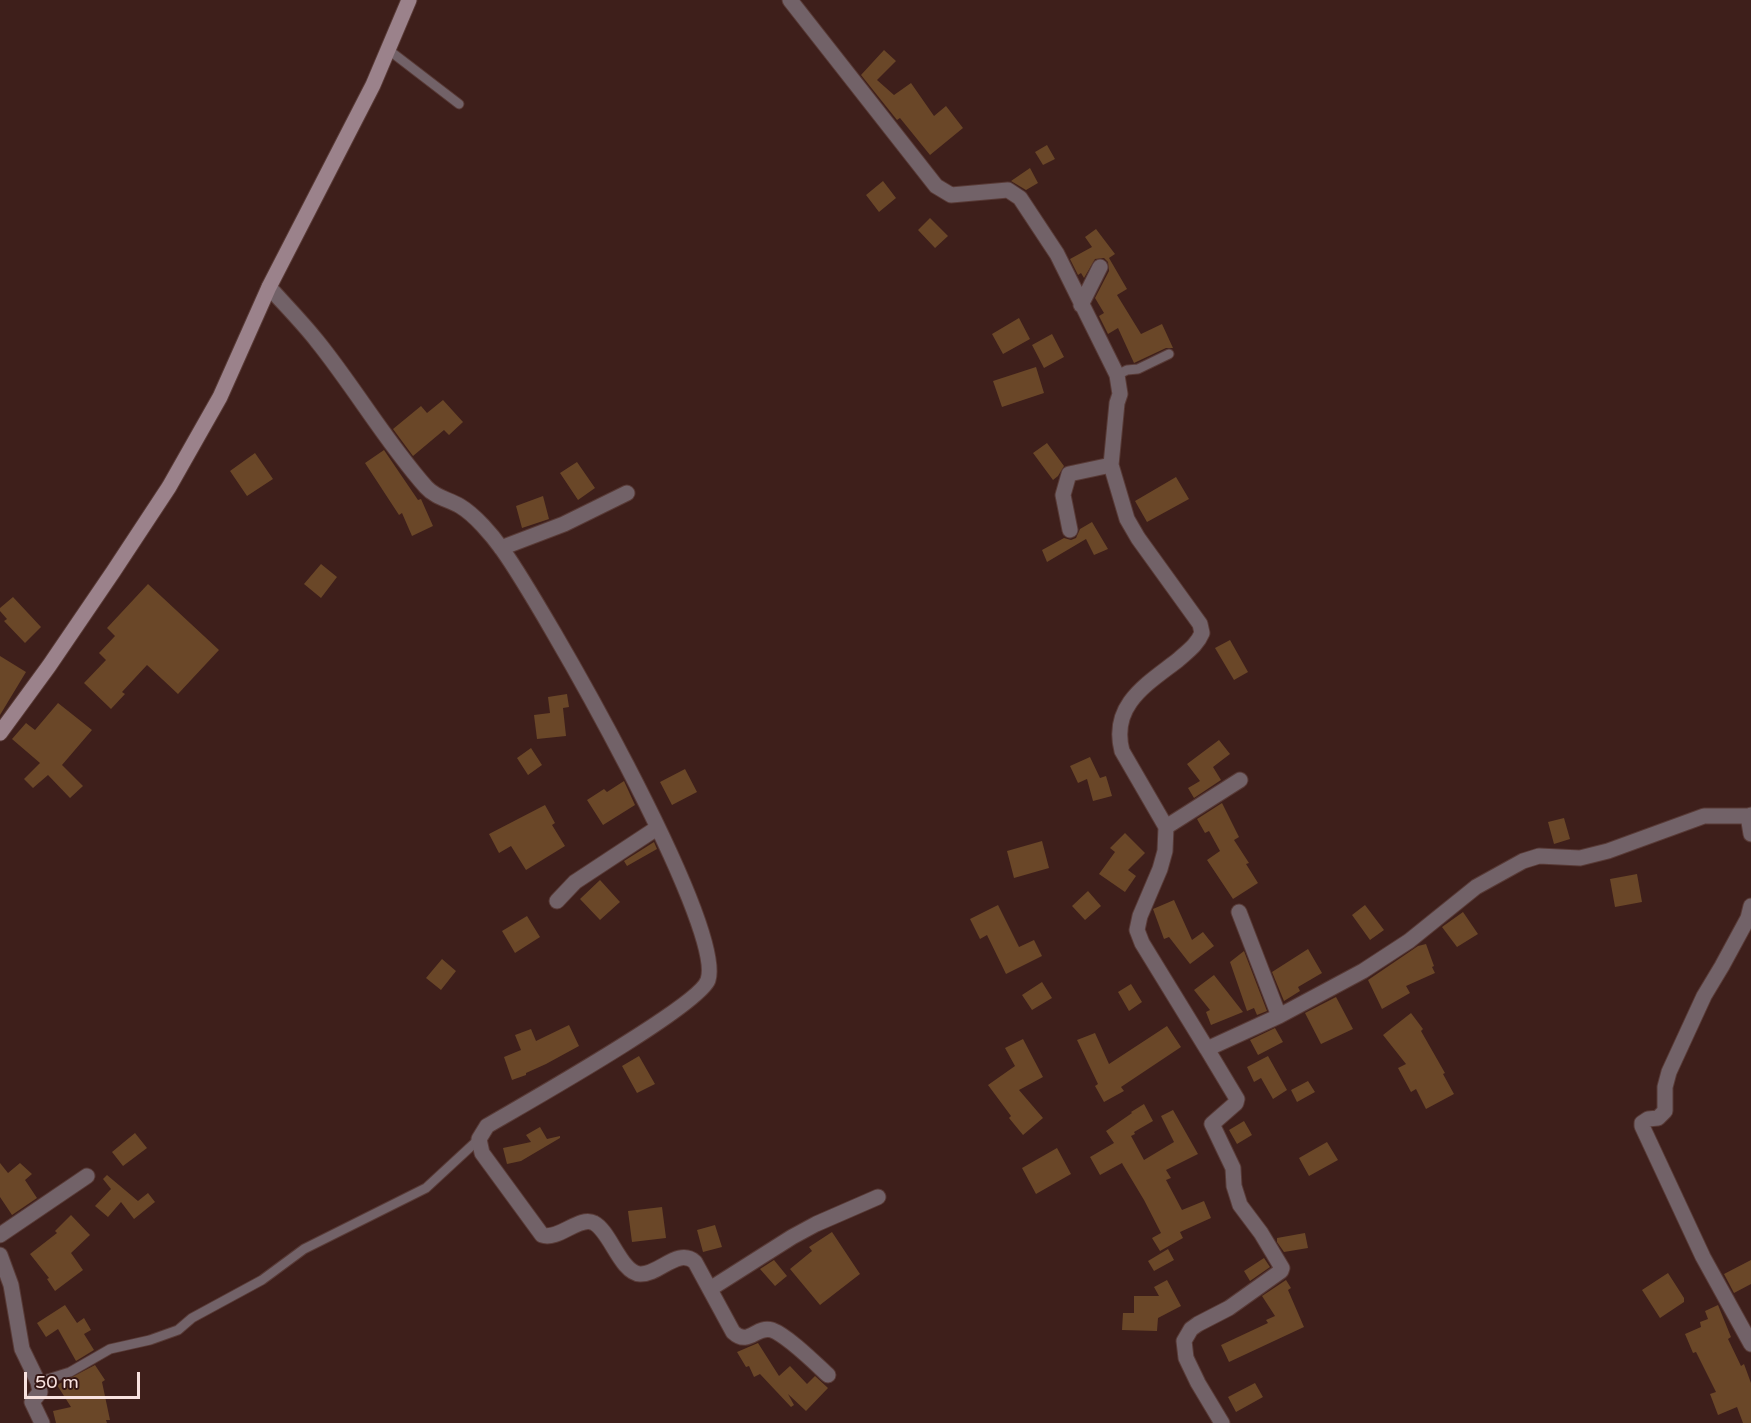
<!DOCTYPE html>
<html>
<head>
<meta charset="utf-8">
<style>
  body { margin:0 }
  #map { position:relative; width:1751px; height:1423px; overflow:hidden; background:#3e1f1b; font-family:"Varela Round",sans-serif }
  canvas { display:block }
  .scale { position:absolute; left:24px; top:1372px; width:116px; height:27px; box-sizing:border-box; border:3px solid #f8e2df; border-top:0; padding-left:8px; font-size:18px; line-height:21px; white-space:nowrap; color:#f8e2df; -webkit-text-stroke:4px #331512; paint-order:stroke }
</style>
</head>
<body>
<div id="map">
<canvas width="1751" height="1423"></canvas>
<div class="scale">50 m</div>
</div>
<script>
const g = document.querySelector('canvas').getContext('2d');
g.lineJoin = 'round';
function fillPath(path, color) {
  g.fillStyle = color;
  g.fill(path, 'evenodd');
}
function stroke(path, color, width, dash) {
  g.strokeStyle = color;
  g.lineWidth = width;
  g.lineCap = dash ? 'butt' : 'round';
  g.setLineDash(dash || []);
  g.stroke(path);
}
const building = new Path2D(`
  M884,50l12,11 -19,19 17,15 17,-12 23,33 12,-10 17,22 -33,27 -30,-37 -3,2 -36,-45z
  M1047,145l8,14 -12,6 -8,-13z
  M1030,168l8,15 -12,7 -15,-9z
  M883,181l13,17 -17,14 -13,-17z
  M930,218l18,18 -13,12 -17,-18z
  M1096,229l19,25 -6,4 18,31 -10,6 24,39 21,-10 11,24h-7l-32,15 -16,-35 -10,6 -9,-18 5,-3 -9,-15 14,-27 -1,-9 -4,-4 -9,1 -11,19 -3,-5 -3,2 -8,-16 22,-12 -7,-10z
  M1019,318l11,21 -27,15 -11,-20z
  M1052,334l12,23 -20,11 -12,-23z
  M1036,367l8,26 -42,14 -9,-26z
  M443,400l20,22 -14,13 -5,-5 -31,26 -20,-27 28,-23 6,7z
  M1047,443l17,23 -6,10 -5,4 -20,-27z
  M384,450l34,50 3,-1 12,27 -21,10 -10,-23 -3,2 -34,-52z
  M255,453l18,26 -26,17 -17,-25z
  M577,462l18,26 -17,12 -18,-27z
  M1176,477l13,22 -42,23 -12,-21z
  M543,496l6,23 -27,9 -6,-22z
  M1092,522l16,27 -14,6 -8,-16 -39,23 -5,-12 22,-12 7,2 5,-2 4,-9z
  M321,564l16,13 -16,21 -17,-14z
  M148,584l71,66 -41,44 -31,-29 -25,27 3,2 -14,15 -27,-26 22,-23 -7,-7 16,-17 -8,-8z
  M13,597l28,30 -16,16 -21,-22 3,-2 -7,-8v-3z
  M1230,640l18,32 -14,8 -19,-32z
  M0,656l26,16 -26,43z
  M567,694l2,13 -6,1 3,28 -29,3 -3,-24 16,-2 -2,-16z
  M58,703l34,27 -30,35 21,21 -13,12 -22,-23 -15,13 -9,-9 16,-16 -28,-24 14,-16 9,7z
  M1219,740l11,14 -17,13 8,13 -27,18 -6,-10 12,-7 -13,-17z
  M531,748l11,17 -14,10 -11,-17z
  M1090,757l10,21 6,-2 6,20 -19,5 -6,-22 -9,4 -8,-17z
  M685,769l12,23 -25,13 -12,-23z
  M624,781l11,24 -32,20 -16,-25 17,-11 3,3z
  M1222,803l17,34 -5,3 15,23 -3,1 12,19 -25,16 -26,-39 13,-9 -11,-20 -4,2 -8,-14z
  M545,805l10,18 -3,2 13,21 -39,24 -15,-24 -12,7 -10,-19z
  M1564,818l6,21 -16,5 -6,-22z
  M1125,833l20,20 -17,17 8,6 -11,16 -26,-18 16,-22 -5,-4z
  M1042,841l7,27 -35,10 -7,-27z
  M654,842l3,7 -30,17 -3,-5z
  M1637,874l5,28 -27,5 -5,-28z
  M600,880l20,22 -20,18 -20,-21z
  M1088,891l13,15 -16,14 -13,-14z
  M1174,900l18,40 11,-8 11,14 -24,18 -21,-27 -5,2 -11,-30z
  M998,905l21,42 15,-7 8,16 -36,18 -19,-39 -7,4 -10,-20z
  M1365,905l19,25 -14,10 -18,-25z
  M1463,912l15,22 -21,13 -15,-20z
  M527,916l13,21 -25,16 -13,-22z
  M1426,944l8,22 -2,1 3,6 -29,13 4,7 -28,16 -14,-29 50,-34z
  M1308,949l14,24 -24,14 2,4 -16,10 -12,-29z
  M1244,951l23,60 -10,4 -3,-7 -7,3 -17,-49z
  M442,959l14,12 -15,19 -15,-12z
  M1214,975l29,37 -32,13 -5,-13 4,-2 -16,-20z
  M1042,982l10,16 -20,12 -10,-15z
  M1131,984l11,18 -13,9 -11,-19z
  M1336,997l17,32 -32,15 -16,-31z
  M1411,1013l12,16 -2,2 24,42 -2,1 11,20 -28,15 -10,-20 -5,3 -13,-24 8,-4 -23,-29z
  M569,1025l10,21 -33,18 -20,9v2l-14,5 -8,-23 17,-7 -6,-15 16,-6 5,12z
  M1167,1026l14,21 -60,40 3,4 -20,11 -9,-16 3,-2 -21,-44 18,-7 14,31z
  M1275,1028l8,14 -25,13 -8,-15z
  M1023,1039l20,38 -24,13 24,28 -20,17 -14,-17 2,-2 -23,-31 27,-19 -10,-18z
  M639,1056l16,28 -18,9 -15,-27z
  M1268,1056l19,34 -14,9 -12,-21 -7,4 -7,-15z
  M1308,1081l7,11 -18,10 -6,-12z
  M1144,1104l9,17 -19,11 1,2 -4,2 13,24 30,-18 -13,-26 12,-6 25,44 -32,16 5,8 -5,2 16,30 22,-9 7,17 -31,14 3,6 -23,13 -8,-13 9,-5 -17,-33 -21,-35 -1,-2 -22,12 -10,-18 24,-14 -8,-12 26,-18 -1,-1z
  M1244,1121l8,14 -15,9 -8,-14z
  M540,1127l7,12 13,-3v2l-39,23 -14,3 -4,-16 28,-6 -5,-7z
  M135,1133l12,15 -24,18 -11,-14z
  M1327,1142l11,18 -29,16 -10,-18z
  M1057,1148l14,26 -35,20 -14,-26z
  M0,1163l8,10 12,-10 12,11 -7,6 12,18 -25,17 -12,-18z
  M107,1175l31,26 10,-8 7,9 -21,17 -13,-17 -13,15 -13,-11 16,-17 -8,-10z
  M662,1207l4,31 -34,4 -4,-31z
  M71,1215l19,20 -19,18 12,17 -28,21 -8,-12 2,-1 -19,-24 27,-21 -2,-2z
  M715,1225l7,22 -19,5 -6,-22z
  M832,1232l28,42 -40,31 -30,-36 22,-18 -3,-4z
  M1305,1233l3,15 -24,4 -7,-10v-4z
  M1168,1249l6,11 -20,11 -6,-10z
  M1264,1258l6,9 -20,14 -6,-10z
  M774,1260l13,16 -12,10 -15,-17z
  M1751,1260v24l-17,9 -10,-19z
  M1668,1273l16,25v4l-24,16 -18,-28z
  M1167,1280l14,26 -23,12 -1,13 -35,-1 1,-17h11v-17h25l-5,-9z
  M1286,1280l5,8 -3,2 16,37 -75,35 -8,-17 47,-22 -2,-3 9,-4 -13,-20z
  M65,1305l12,18 7,-5 7,12 -7,4 10,16 -18,11 -18,-32 -12,8 -9,-14z
  M1718,1305l13,32 -3,2 13,27 3,-2 7,19v40h-8l-6,-16 -19,8 -8,-21 6,-2 -20,-40 -3,1 -8,-19 16,-7 -1,-5 8,-3 -3,-8z
  M758,1343l21,33 11,-10 17,18 8,-8 13,12 -22,23 -18,-17 6,11 -3,2 -31,-33 -6,3 -5,-11 -3,1 -9,-15z
  M95,1365l10,15 -3,2 8,38h-4l1,3h-51l-3,-12 18,-4 -14,-22z
  M1255,1383l8,14 -27,15 -8,-15z`);
const lane = new Path2D(`
  M390,51l69,53
  M1117,375l10,-5 11,-1 31,-15
  M38,1382l32,-10 40,-23 40,-9 28,-10 14,-12 70,-38 42,-31 122,-61 53,-49`);
const street = new Path2D(`
  M790,0l146,186 15,9 57,-5 12,8 37,56 60,121 3,19 -3,9 -6,62 16,54 11,19 62,86 2,9c-5,12 -14,18 -24,27 -31,24 -68,45 -56,91l44,76 -1,24 -5,18 -20,47 -3,14 5,13 65,106 72,-33 84,-45 46,-30 67,-54 47,-26 16,-5 41,2 28,-7 96,-35h44
  M269,287c16,18 33,35 48,54 38,47 69,101 109,146 10,11 22,12 34,19 15,9 32,29 42,43 40,56 224,377 206,431 -9,26 -187,126 -221,146l-8,13 3,14 60,82c16,6 38,-20 52,-12 16,8 27,50 46,51 19,1 38,-27 55,-12l38,70c16,15 23,-7 39,-2 16,6 43,33 56,45
  M1081,305l19,-38
  M1070,530l-7,-35 6,-21 42,-9
  M501,548l63,-24 63,-31
  M1751,815l-3,1 3,18
  M1166,827l74,-47
  M557,901l18,-19 82,-54
  M1751,906l-3,12 -26,48 -18,30 -35,76 -4,15v24l-7,7 -10,1 -6,4v3l61,131 48,87
  M1239,912l40,104
  M1207,1049l30,50 -1,4 -24,21 21,44 1,18 6,19 21,28 21,35 -1,3 -52,37 -31,16 -7,5 -7,12 2,17 12,25 24,40
  M0,1235l87,-59
  M0,1255l11,30 11,64 16,33 2,10 -8,10 10,21
  M710,1289l82,-52 24,-13 62,-27`);
const secondary = new Path2D(`
  M0,733l49,-67 64,-94 56,-85 51,-90 49,-110 104,-202 36,-85`);
fillPath(building, '#6a4728');
stroke(lane, '#583a36', 11);
stroke(street, '#583a36', 17);
stroke(secondary, '#583a36', 17);
stroke(lane, '#726268', 9);
stroke(street, '#726268', 15);
stroke(secondary, '#9b828b', 15);
</script>
</body>
</html>
